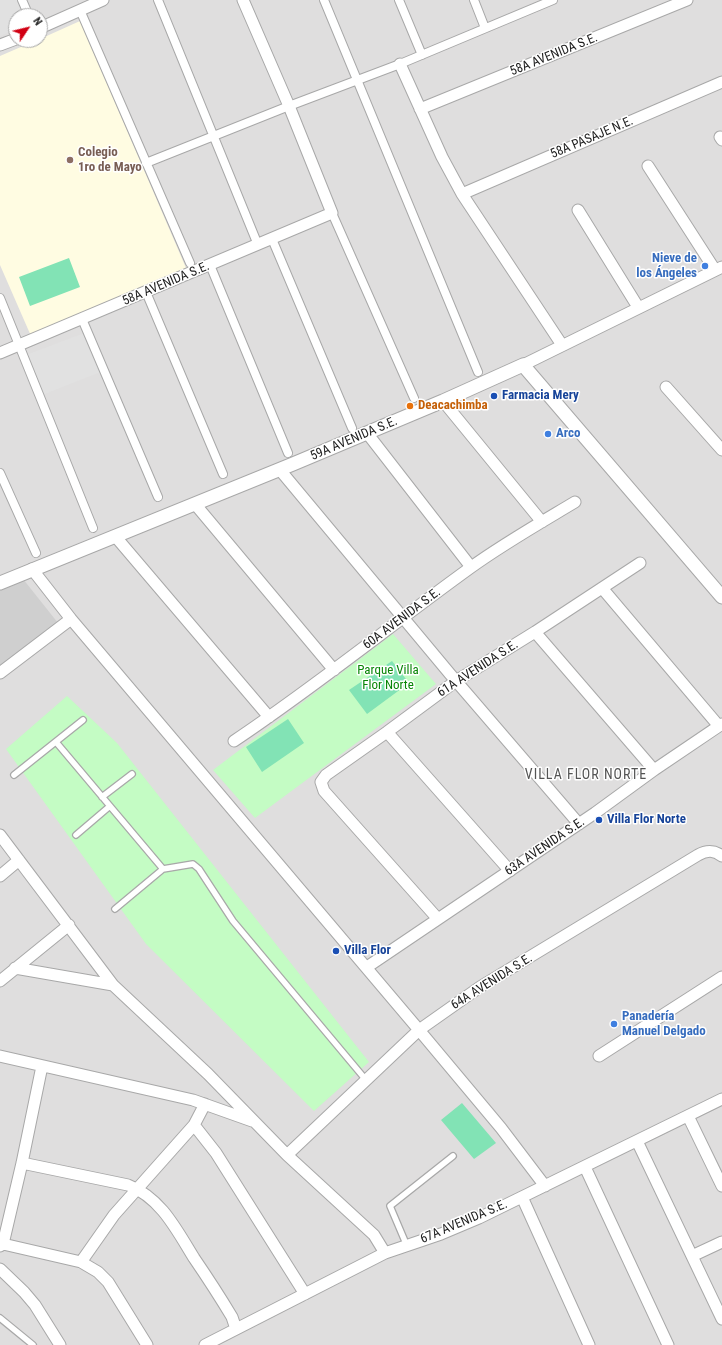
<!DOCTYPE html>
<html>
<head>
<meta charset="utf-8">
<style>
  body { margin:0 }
  #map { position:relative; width:722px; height:1345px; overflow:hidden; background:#f1ede7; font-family:"Roboto Condensed",sans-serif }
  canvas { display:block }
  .north { position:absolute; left:8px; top:8px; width:40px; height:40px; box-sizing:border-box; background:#fff; border:1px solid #a6a6a6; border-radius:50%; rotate:55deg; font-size:11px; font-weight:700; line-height:16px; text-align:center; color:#212121 }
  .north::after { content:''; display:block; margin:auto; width:14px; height:18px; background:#d10013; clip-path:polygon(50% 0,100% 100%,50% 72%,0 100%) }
</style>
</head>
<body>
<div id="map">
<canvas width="722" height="1345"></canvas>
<div class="north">N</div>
</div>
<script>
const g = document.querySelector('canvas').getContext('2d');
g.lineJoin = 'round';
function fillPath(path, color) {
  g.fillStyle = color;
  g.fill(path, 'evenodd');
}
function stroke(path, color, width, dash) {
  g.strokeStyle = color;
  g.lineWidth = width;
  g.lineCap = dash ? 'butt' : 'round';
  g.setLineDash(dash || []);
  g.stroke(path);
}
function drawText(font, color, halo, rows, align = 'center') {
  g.font = font + ' "Roboto Condensed",sans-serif';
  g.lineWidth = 3;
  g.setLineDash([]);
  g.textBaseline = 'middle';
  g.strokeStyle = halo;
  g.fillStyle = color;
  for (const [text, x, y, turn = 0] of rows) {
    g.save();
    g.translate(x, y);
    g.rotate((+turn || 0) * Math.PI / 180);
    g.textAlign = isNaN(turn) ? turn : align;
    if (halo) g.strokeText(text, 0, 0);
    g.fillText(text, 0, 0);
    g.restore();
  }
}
const residential = new Path2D(`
  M0,0h722v1345h-722zM16,16h24v24h-24z`);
const education = new Path2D(`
  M80,21l106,247 -155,68 -31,-71v-209l37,-16h3v-1z`);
const religious = new Path2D(`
  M23,579l35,44 -58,45v-80z`);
const park = new Path2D(`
  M393,634l43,50 -181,134 -42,-48z
  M67,696l50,47 252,319 -55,49 -168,-167 -140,-195z`);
const pitch = new Path2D(`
  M69,258l11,29 -50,19 -11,-29z
  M392,661l17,22 -42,31 -18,-24z
  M288,719l16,24 -42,29 -16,-25z
  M462,1103l34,40 -22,16 -33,-39z`);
const parking = new Path2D(`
  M0,0h24l6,16h-14v13l-16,7z
  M87,332l16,39 -61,24 -16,-40z`);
const service = new Path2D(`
  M56,742l107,127
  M14,775l69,-55
  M102,797l30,-23
  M76,835l34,-29
  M115,909l48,-40 30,-5 6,5 34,52 133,159
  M407,1246l-17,-40 63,-50
  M0,1318l33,27`);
const pedestrian = new Path2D(`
  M22,0l7,16
  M158,0l100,245
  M324,0l154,372
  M399,0l23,55
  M474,0l11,28
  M80,10l110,253
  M146,163l143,-57 111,-42 153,-64
  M332,213l82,185
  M272,239l80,189
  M210,265l78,188
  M146,292l77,182
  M0,298l93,230
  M82,319l76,178
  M0,473l36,80`);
const minor = new Path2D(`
  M40,28l63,-28
  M0,45l16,-6
  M400,64l42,93 20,37 100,151
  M420,109l267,-109
  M720,137l2,3
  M648,166l67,104
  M462,194l260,-112
  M578,210l60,97
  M0,353l332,-140 -43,-107 -46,-106
  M523,365l199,-98
  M666,387l56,63
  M443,401l99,121
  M367,433l104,134
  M280,470l170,204 129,150
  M195,504l139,166
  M115,536l154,181
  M32,569l39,50 348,411 82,98 44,58
  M602,588l116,137
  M535,632l119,138
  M0,673l71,-54
  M387,732l123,139
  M234,741c81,-54 157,-116 236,-173 33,-24 70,-45 105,-66
  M0,835l113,150 95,89 79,81 87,80 11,18
  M0,876l19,-16
  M438,919l-114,-128 -3,-9 5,-7 61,-43 69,-51 79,-49 105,-69
  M367,967l228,-154 59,-43 68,-46
  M15,968l98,17
  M0,981l69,-56
  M0,1056l193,44 59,21
  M599,1056l123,-79
  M688,1116l34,70
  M194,1125l22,28 89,141
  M637,1141l85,178
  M287,1155l132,-125 61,-43 218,-132c9,-5 16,-5 24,1
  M22,1163l106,22c33,13 48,44 66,73 13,19 26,39 38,59l4,12
  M585,1167l83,178
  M522,1197l67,148
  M3,1244l78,18 17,10 10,10 39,63
  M0,1246l3,-2 19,-81 20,-97
  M692,1256l30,-14
  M81,1262l33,-47 80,-90 11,-21
  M0,1269l24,23 11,13 25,40
  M205,1345l180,-92 56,-19 38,-16 243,-119`);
const tertiary = new Path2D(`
  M0,583l293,-119 150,-63 80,-36 199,232`);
const markers = [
  [70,160,4,"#8d6e63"],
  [705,266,4,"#3f7fe0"],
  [494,396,4,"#1a4fb4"],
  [410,406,4,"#e8710a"],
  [548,434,4,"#3f7fe0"],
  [599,820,4,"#1a4fb4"],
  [336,951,4,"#1a4fb4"],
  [614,1024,4,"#3f7fe0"]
];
const streetNames = [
  ["58A AVENIDA S.E.",554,55,-22],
  ["58A PASAJE N.E.",592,138,-23],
  ["58A AVENIDA S.E.",166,284,-23],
  ["59A AVENIDA S.E.",354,439,-23],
  ["60A AVENIDA S.E.",402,619,-37],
  ["61A AVENIDA S.E.",478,669,-33],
  ["63A AVENIDA S.E.",545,847,-34],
  ["64A AVENIDA S.E.",492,982,-32],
  ["67A AVENIDA S.E.",464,1222,-23]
];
const educationNames = [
  ["Colegio",78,153],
  ["1ro de Mayo",78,168]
];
const shopNames = [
  ["Nieve de",697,259,"right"],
  ["los Ángeles",697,274,"right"],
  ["Arco",556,434],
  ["Panadería",622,1017],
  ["Manuel Delgado",622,1032]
];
const transitNames = [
  ["Farmacia Mery",502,396],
  ["Villa Flor Norte",607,820],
  ["Villa Flor",344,951]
];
const foodNames = [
  ["Deacachimba",418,406]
];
const parkNames = [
  ["Parque Villa",388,671],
  ["Flor Norte",388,686]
];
const neighbourhoodNames = [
  ["VILLA FLOR NORTE",586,775]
];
fillPath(residential, '#dfdede');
fillPath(education, '#fffce2');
fillPath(religious, '#cfcfcf');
fillPath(park, '#c4fcc4');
fillPath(pitch, '#82e3b5');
fillPath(parking, '#e1e1e1');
stroke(service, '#a8a8a8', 8);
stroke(pedestrian, '#a8a8a8', 10);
stroke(minor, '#a8a8a8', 13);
stroke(tertiary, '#a8a8a8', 15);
stroke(service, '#fff', 5.5);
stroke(pedestrian, '#fff', 8);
stroke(minor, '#fff', 11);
stroke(tertiary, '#fff', 13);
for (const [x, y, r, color] of markers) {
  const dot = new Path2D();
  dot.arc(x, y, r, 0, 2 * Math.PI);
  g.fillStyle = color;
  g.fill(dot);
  stroke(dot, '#fff', 1.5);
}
drawText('13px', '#212121', '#fff', streetNames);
drawText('bold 13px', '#785e54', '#fff', educationNames, 'left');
drawText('bold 13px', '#366cbe', '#fff', shopNames, 'left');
drawText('bold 13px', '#164399', '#fff', transitNames, 'left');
drawText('bold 13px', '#c56008', '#fff', foodNames, 'left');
drawText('13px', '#088607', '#fff', parkNames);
g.letterSpacing = '1px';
drawText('14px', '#545454', '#fff', neighbourhoodNames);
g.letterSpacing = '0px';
</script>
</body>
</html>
